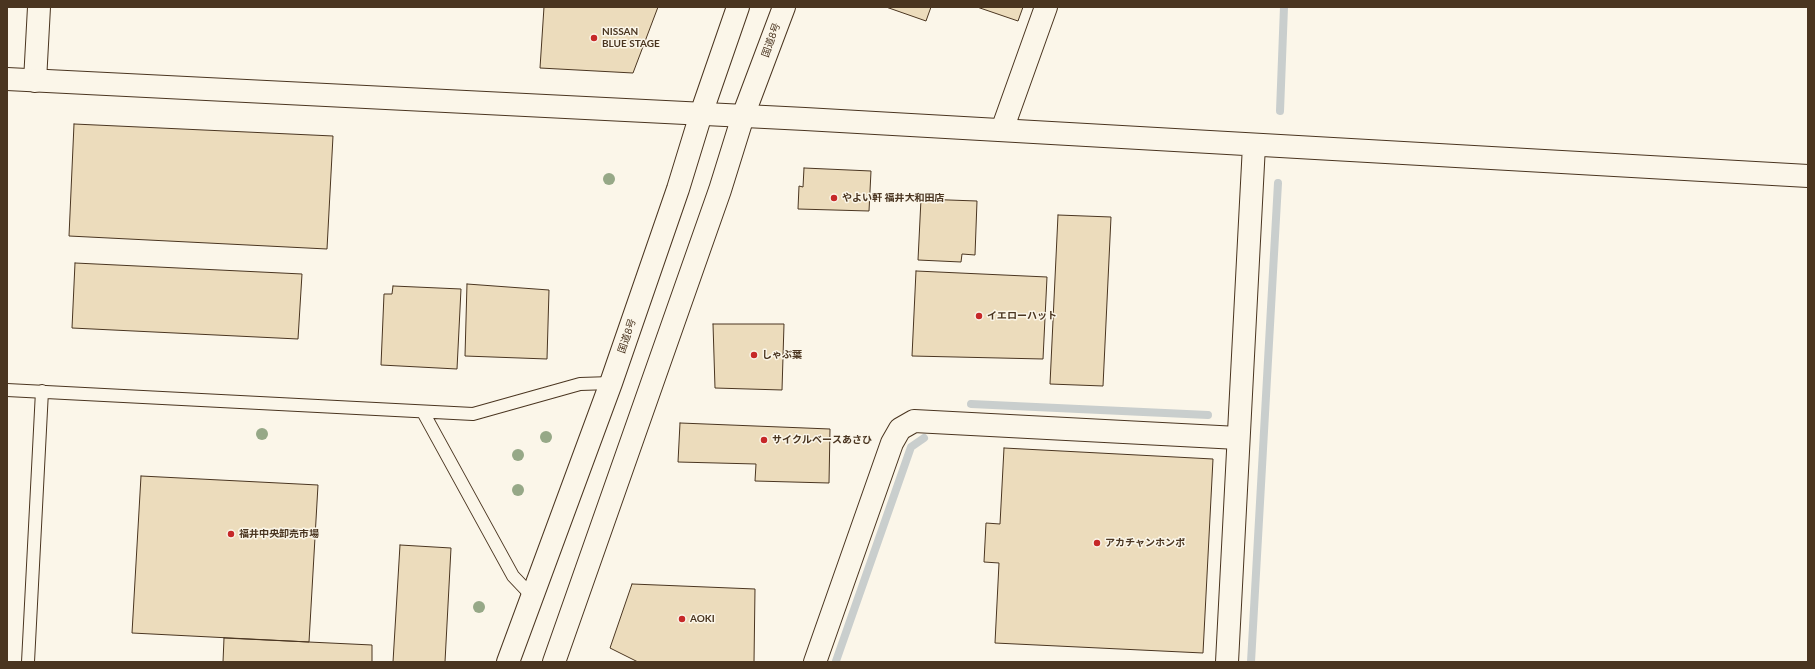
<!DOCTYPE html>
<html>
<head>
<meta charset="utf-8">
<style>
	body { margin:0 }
	#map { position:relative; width:1815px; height:669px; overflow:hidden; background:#fbf6e9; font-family:Lato,sans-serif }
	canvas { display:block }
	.frame { position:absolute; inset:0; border:8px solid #4a3520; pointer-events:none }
</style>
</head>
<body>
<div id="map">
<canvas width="1815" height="669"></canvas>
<div class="frame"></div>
</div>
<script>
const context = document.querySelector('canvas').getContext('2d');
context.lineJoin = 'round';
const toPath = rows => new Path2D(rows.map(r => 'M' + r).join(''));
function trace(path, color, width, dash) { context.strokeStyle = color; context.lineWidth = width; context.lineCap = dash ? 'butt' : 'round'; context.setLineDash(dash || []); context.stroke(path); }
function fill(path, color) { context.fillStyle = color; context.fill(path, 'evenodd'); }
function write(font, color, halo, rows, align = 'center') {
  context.font = font + ' Lato,"Noto Sans JP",sans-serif'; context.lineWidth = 3; context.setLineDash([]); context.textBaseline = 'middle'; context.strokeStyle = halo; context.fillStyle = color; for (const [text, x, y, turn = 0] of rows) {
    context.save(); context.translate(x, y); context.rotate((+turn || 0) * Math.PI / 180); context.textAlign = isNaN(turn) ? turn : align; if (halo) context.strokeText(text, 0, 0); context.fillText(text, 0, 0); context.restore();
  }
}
const stream = toPath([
	[1280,111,1284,7],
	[971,404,1208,415],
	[836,661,911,447,924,438],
	[1251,662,1278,183]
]);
const building = toPath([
	[544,7,658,7,633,73,540,68,544,7],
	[886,7,931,7,926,21,886,7],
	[977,7,1023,7,1018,21,977,7],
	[74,124,333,136,327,249,69,236,74,124],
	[804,168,871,171,869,211,798,209,799,186,803,187,804,168],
	[921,199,977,201,975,255,962,254,961,262,918,260,921,199],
	[1058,215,1111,217,1103,386,1050,384,1058,215],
	[75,263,302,274,298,339,72,328,75,263],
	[916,271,1047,277,1043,359,912,356,916,271],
	[467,284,549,290,547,359,465,356,467,284],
	[393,286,461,289,457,369,381,365,384,294,392,294,393,286],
	[713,324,784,324,782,390,715,388,713,324],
	[680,423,830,429,829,483,755,481,756,464,678,462,680,423],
	[1004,448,1213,459,1203,653,995,643,999,563,984,562,986,523,1000,524,1004,448],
	[141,476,318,485,309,642,132,633,141,476],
	[400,545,451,548,445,662,393,662,400,545],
	[632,584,755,589,754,662,638,662,610,648,632,584],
	[224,638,372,645,372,662,223,662,224,638]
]);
const service = toPath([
	[7,390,473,414,580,384,611,383],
	[423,412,513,576,531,595],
	[28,662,42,391]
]);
const minor = toPath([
	[35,81,39,7],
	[1002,130,1046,7],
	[815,662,892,443,900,429,914,421,1238,438]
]);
const tertiary = toPath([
	[7,79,805,119,1808,176],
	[1227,662,1254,145]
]);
const trunk = toPath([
	[508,662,611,383,678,189,701,114,738,7],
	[554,662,720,190,743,116,784,7]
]);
const trees = [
	[609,179],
	[262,434],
	[546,437],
	[518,455],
	[518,490],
	[479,607]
];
const markers = [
	[594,38,4,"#c62828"],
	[834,198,4,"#c62828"],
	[979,316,4,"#c62828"],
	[754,355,4,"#c62828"],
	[764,440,4,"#c62828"],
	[231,534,4,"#c62828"],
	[1097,543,4,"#c62828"],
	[682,619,4,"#c62828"]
];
const poiNames = [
	["NISSAN",602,32],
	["BLUE STAGE",602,44],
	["やよい軒 福井大和田店",842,198],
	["イエローハット",987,316],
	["しゃぶ葉",762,355],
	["サイクルベースあさひ",772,440],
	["福井中央卸売市場",239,534],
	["アカチャンホンポ",1105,543],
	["AOKI",690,619]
];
const streetNames = [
	["国道8号",771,40,-70],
	["国道8号",627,336,-71]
];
trace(stream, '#c9cecd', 8);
fill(building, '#ecdcbc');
trace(building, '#4a3520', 1);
trace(service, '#4a3520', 14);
trace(minor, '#4a3520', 24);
trace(tertiary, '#4a3520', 24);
trace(trunk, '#4a3520', 24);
trace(service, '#fbf6e9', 12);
trace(minor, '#fbf6e9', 22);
trace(tertiary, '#fbf6e9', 22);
trace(trunk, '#fbf6e9', 22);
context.fillStyle = '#96a887';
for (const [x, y] of trees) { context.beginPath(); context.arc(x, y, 6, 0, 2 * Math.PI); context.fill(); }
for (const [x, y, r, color] of markers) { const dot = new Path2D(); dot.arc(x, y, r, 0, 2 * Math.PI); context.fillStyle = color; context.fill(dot); trace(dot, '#fbf6e9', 1.5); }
write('bold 10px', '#4a3520', '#fbf6e9', poiNames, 'left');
write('10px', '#4a3520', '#fbf6e9', streetNames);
</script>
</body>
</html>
